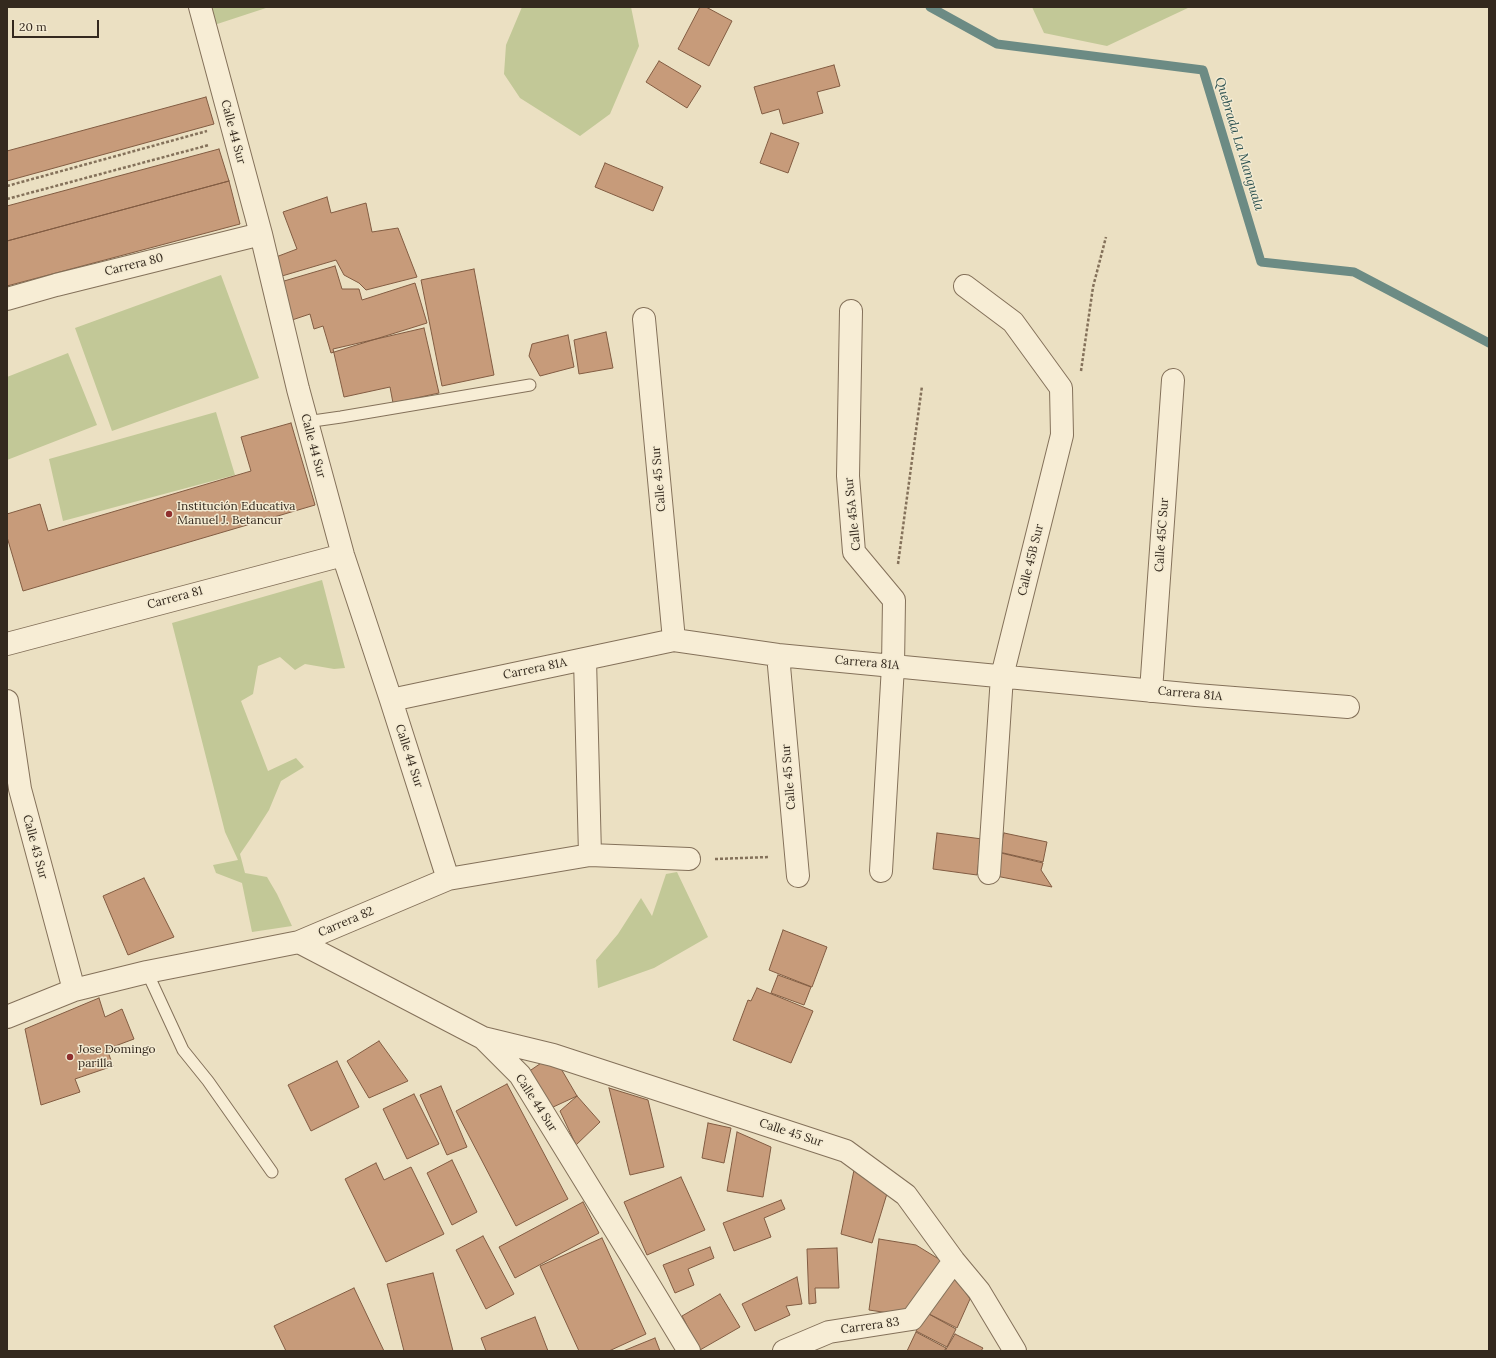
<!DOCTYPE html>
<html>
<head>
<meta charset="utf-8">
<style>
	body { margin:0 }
	#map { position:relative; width:1496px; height:1358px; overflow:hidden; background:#ebe0c2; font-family:Lora,serif }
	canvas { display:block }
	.frame { position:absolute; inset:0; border:8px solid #34291e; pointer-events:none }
	.scale { position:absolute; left:12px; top:20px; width:87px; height:18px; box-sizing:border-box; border:2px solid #34291e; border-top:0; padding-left:5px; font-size:12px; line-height:14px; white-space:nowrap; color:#34291e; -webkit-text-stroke:3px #f3ead1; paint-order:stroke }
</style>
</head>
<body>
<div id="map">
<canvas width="1496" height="1358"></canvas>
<div class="frame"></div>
<div class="scale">20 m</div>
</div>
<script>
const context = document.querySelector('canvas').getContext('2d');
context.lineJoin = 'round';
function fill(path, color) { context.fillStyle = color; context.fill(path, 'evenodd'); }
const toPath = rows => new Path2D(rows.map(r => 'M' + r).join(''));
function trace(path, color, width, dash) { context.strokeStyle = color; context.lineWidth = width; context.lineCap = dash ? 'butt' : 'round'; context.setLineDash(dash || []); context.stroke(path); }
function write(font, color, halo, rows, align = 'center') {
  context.font = font + ' Lora,serif'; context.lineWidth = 3; context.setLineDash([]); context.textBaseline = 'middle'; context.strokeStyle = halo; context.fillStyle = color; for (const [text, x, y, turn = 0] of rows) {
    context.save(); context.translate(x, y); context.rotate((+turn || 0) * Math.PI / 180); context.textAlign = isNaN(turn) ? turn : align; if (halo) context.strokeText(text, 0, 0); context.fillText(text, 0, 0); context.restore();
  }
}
const green = toPath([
	[200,7,269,7,205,28],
	[522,7,631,7,639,46,610,114,580,136,520,98,504,74,506,45],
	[1032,7,1190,7,1107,46,1044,33],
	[221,275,259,378,112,431,75,328],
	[68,353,97,425,7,460,7,377],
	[216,412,235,475,63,521,49,459],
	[322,580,345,668,334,669,305,664,295,670,280,657,258,666,253,694,241,701,268,771,296,758,304,767,281,781,269,810,251,838,240,854,245,873,267,877,277,894,292,926,252,932,242,883,216,873,213,865,238,860,225,832,172,623],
	[677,872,708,937,654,968,598,988,596,960,618,934,641,898,652,916,666,874]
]);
const stream = toPath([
	[930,7,997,44,1203,70,1261,262,1354,272,1489,343]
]);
const building = toPath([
	[700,7,706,7,732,21,709,66,678,49,700,7],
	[659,61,701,86,687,108,646,82,659,61],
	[834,65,840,86,817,92,823,113,783,124,779,109,762,114,754,87,834,65],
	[206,97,214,124,7,181,7,151,206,97],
	[771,133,799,143,788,173,760,163,771,133],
	[219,149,229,181,7,241,7,206,219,149],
	[605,163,663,187,653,211,595,187,605,163],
	[229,181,240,224,7,286,7,241,229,181],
	[327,197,331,213,366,203,372,232,398,228,417,277,366,290,359,283,344,275,336,260,282,276,276,257,297,249,283,212,327,197],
	[335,266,342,289,359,289,362,300,415,283,427,323,331,353,323,326,314,329,310,314,286,322,274,284,335,266],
	[474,269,494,375,442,386,421,280,474,269],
	[424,328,439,393,393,403,390,387,344,397,333,349,424,328],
	[606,332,613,368,579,374,574,340,606,332],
	[568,335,574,367,540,376,529,356,532,344,568,335],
	[291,423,315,505,23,591,7,537,7,514,40,504,48,531,251,471,241,437,291,423],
	[937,833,982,839,977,875,933,869,937,833],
	[1004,833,1047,842,1043,862,999,852,1004,833],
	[1001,853,1043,863,1041,870,1052,887,996,876,1001,853],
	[144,878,174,937,128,955,103,896,144,878],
	[783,930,827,947,812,987,769,970,783,930],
	[778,975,811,987,804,1005,771,993,778,975],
	[757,988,813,1011,791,1063,733,1040,748,1000,751,1001,757,988],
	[99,998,105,1017,122,1009,134,1039,107,1049,113,1066,75,1079,80,1092,41,1105,25,1029,99,998],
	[379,1041,408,1081,369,1098,347,1061,379,1041],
	[553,1055,577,1096,551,1108,528,1072,553,1055],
	[337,1061,359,1107,311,1131,288,1085,337,1061],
	[507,1084,568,1199,516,1226,456,1111,507,1084],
	[441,1086,467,1147,447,1155,420,1095,441,1086],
	[609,1088,648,1100,664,1167,630,1175,609,1088],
	[414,1094,439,1144,407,1159,383,1109,414,1094],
	[577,1096,600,1122,576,1145,560,1111,577,1096],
	[708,1123,731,1128,724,1163,702,1158,708,1123],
	[737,1132,771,1147,763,1197,727,1191,737,1132],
	[452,1160,477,1212,452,1225,427,1173,452,1160],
	[376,1163,384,1180,411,1167,444,1234,386,1262,345,1179,376,1163],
	[854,1170,889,1187,872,1243,841,1234,854,1170],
	[681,1177,705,1230,647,1255,624,1202,681,1177],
	[781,1200,785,1209,764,1218,771,1237,734,1251,723,1223,781,1200],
	[583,1202,599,1233,515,1278,499,1247,583,1202],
	[483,1236,514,1294,486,1309,456,1250,483,1236],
	[602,1238,646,1334,609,1351,579,1351,540,1266,602,1238],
	[879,1239,916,1245,942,1261,902,1315,869,1310,879,1239],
	[710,1247,714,1258,688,1269,694,1285,675,1293,663,1265,710,1247],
	[837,1248,839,1288,815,1288,816,1303,809,1304,807,1249,837,1248],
	[952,1272,970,1299,957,1328,927,1313,952,1272],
	[433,1273,453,1351,404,1351,387,1284,433,1273],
	[797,1277,802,1304,786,1306,790,1315,755,1331,742,1304,797,1277],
	[354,1288,384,1351,286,1351,274,1326,354,1288],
	[720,1294,740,1327,700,1350,682,1316,720,1294],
	[927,1313,956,1329,947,1347,916,1331,927,1313],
	[535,1317,548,1351,486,1351,481,1338,535,1317],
	[916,1332,946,1348,944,1351,907,1351,916,1332],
	[955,1334,983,1348,981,1351,945,1351,955,1334],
	[655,1338,660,1351,623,1351,655,1338]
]);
const path = toPath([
	[7,186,207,131],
	[7,199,209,145],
	[1081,371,1093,287,1106,237],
	[898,564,922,386],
	[715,859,770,857]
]);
const service = toPath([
	[306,422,341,417,530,385],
	[147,972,183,1050,208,1081,272,1172]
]);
const minor = toPath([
	[200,7,261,234,298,389,343,555,391,700,448,879],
	[965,286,1013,322,1061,388,1062,435,1002,676,989,873],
	[7,299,56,285,261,234],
	[851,311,848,476,854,552,894,600,893,666,881,871],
	[644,319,674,640],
	[7,644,343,555],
	[778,655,798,876],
	[585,659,590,855],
	[1151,691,1173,380],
	[391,700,674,640,778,655,1196,695,1348,707],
	[7,701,20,789,74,990],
	[299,942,483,1038,520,1075,632,1257,689,1351],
	[7,1017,74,990,147,972,299,942,448,879,590,855,689,859],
	[483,1038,553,1055,846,1151,906,1195,954,1261,979,1291,1015,1351],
	[784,1351,829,1332,912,1319,954,1261]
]);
const markers = [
	[169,514,4,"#8f2f2e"],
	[70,1057,4,"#8f2f2e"]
];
const streetNames = [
	["Calle 44 Sur",233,132,75],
	["Carrera 80",134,265,-14],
	["Calle 44 Sur",313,446,75],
	["Calle 45 Sur",659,479,-95],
	["Calle 45A Sur",853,514,-96],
	["Calle 45C Sur",1162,535,-86],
	["Calle 45B Sur",1031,560,-76],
	["Carrera 81",175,598,-15],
	["Carrera 81A",867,663,5],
	["Carrera 81A",535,669,-12],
	["Carrera 81A",1190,694,5],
	["Calle 44 Sur",409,756,72],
	["Calle 45 Sur",789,777,-95],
	["Calle 43 Sur",35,847,75],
	["Carrera 82",346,922,-23],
	["Calle 44 Sur",536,1103,57],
	["Calle 45 Sur",791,1133,18],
	["Carrera 83",870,1326,-8]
];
const poiNames = [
	["Institución Educativa",177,507],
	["Manuel J. Betancur",177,521],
	["Jose Domingo",78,1050],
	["parilla",78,1064]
];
const waterNames = [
	["Quebrada La Manguala",1239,144,73]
];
fill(green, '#c2c897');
trace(stream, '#6c8b84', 9);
fill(building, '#c79b7a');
trace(building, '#825c42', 1);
trace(service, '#84715a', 13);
trace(minor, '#84715a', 24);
trace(path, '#84715a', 2.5, [3, 2]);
trace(service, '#f7edd5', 11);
trace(minor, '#f7edd5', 22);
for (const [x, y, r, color] of markers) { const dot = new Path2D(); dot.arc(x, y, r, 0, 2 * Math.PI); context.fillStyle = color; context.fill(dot); trace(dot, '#f3ead1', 1.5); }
write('12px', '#34291e', '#f3ead1', streetNames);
write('12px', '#34291e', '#f3ead1', poiNames, 'left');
write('italic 13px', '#2e5352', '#f3ead1', waterNames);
</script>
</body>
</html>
